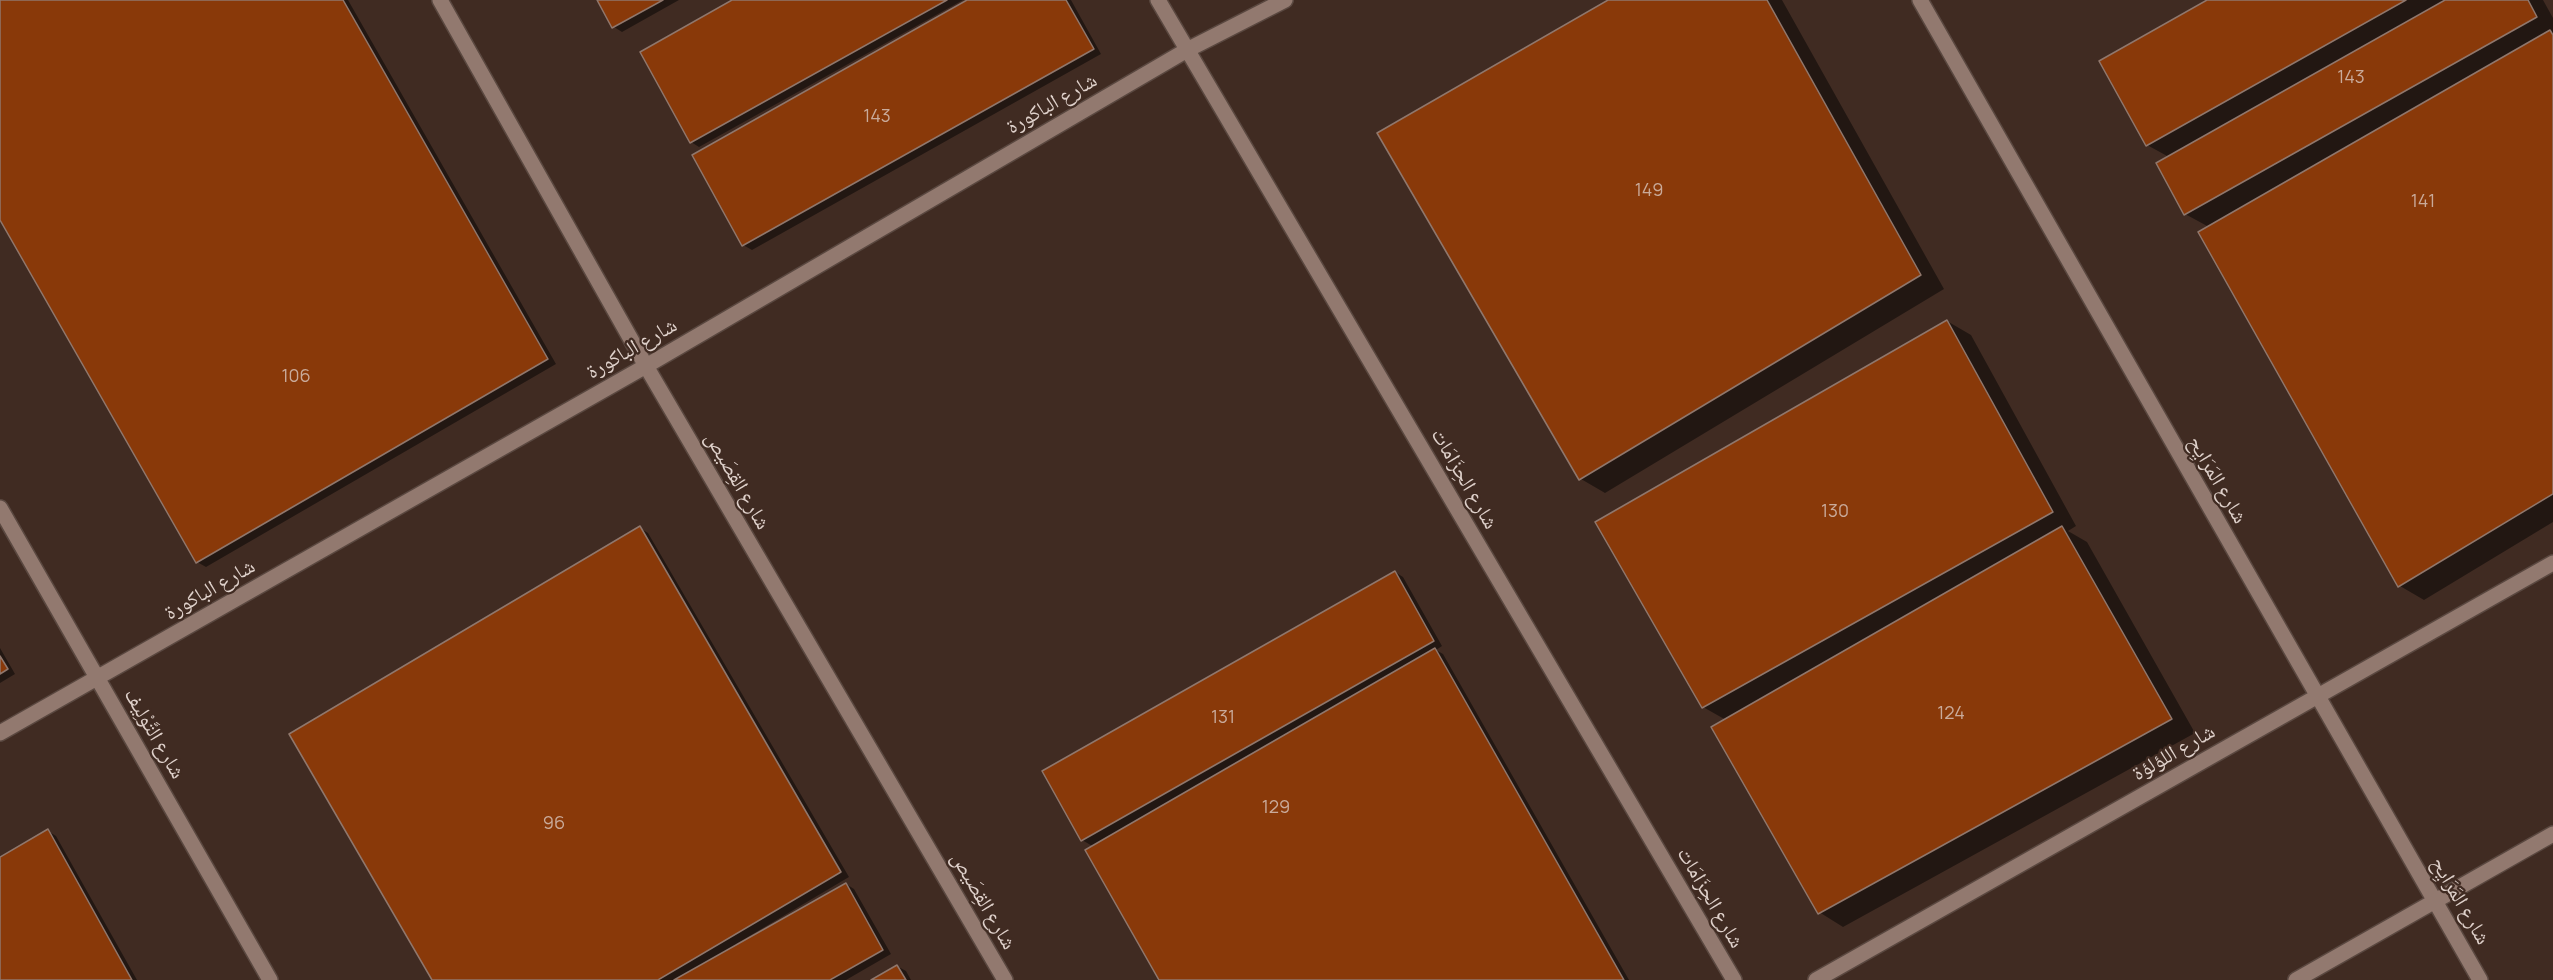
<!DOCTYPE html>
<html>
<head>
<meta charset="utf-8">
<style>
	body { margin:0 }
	canvas { display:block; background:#402b22 }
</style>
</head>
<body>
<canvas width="2553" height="980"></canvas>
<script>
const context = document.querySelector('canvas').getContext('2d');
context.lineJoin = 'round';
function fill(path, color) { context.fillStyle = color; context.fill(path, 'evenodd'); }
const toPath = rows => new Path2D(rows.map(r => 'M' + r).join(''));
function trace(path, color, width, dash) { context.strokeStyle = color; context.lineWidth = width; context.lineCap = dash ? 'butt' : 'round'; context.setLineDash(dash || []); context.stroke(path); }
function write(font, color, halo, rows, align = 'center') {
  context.font = font + ' Manrope,"Noto Naskh Arabic",sans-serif'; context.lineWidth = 4.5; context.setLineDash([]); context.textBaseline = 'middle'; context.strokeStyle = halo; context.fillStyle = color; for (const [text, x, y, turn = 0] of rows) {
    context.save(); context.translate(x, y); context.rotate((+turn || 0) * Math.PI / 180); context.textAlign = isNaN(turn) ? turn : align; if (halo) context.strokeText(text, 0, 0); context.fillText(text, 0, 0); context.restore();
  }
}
const shadow = toPath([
	[0,0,348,0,556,364,206,567,197,562,0,217],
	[598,0,679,0,622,32,614,27],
	[735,0,963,0,699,147,691,142],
	[971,0,1071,0,1101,54,752,250,743,245,694,156],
	[1611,0,1782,0,1944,289,1605,493,1581,479],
	[2210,0,2543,0,2553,18,2553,522,2424,600,2400,586,2209,227,2185,214,2169,157,2147,145],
	[1947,321,1971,335,2076,526,2068,531,2087,542,2195,733,1843,927,1819,912,1726,720,1703,707],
	[640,528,648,533,849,877,736,944,737,946,846,884,854,889,891,954,846,980,434,980],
	[1395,572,1403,577,1442,646,1436,650,1443,654,1629,980,1161,980,1094,847,1082,840],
	[0,648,15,674,0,683],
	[48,831,56,836,137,980,0,980,0,858],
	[897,966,906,971,911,980,874,980]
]);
const building = toPath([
	[0,0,343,0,548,359,196,563,0,220,0,0],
	[597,0,663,0,612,28,597,0],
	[732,0,947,0,690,143,640,52,732,0],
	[967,0,1066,0,1094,49,742,246,692,155,967,0],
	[1608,0,1767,0,1921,275,1579,480,1377,133,1608,0],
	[2207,0,2406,0,2146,146,2099,61,2207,0],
	[2445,0,2528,0,2537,17,2184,215,2156,163,2445,0],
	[2550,30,2553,35,2553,494,2398,587,2198,232,2550,30],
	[1947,320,2053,512,1702,708,1595,522,1947,320],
	[640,526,841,872,658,980,432,980,289,734,640,526],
	[2062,526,2172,719,1818,914,1711,727,2062,526],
	[1395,571,1434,641,1081,841,1042,771,1395,571],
	[1435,648,1624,980,1159,980,1085,850,1435,648],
	[0,656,8,669,0,674,0,656],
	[48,829,132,980,0,980,0,857,48,829],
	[846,883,883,950,830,980,674,980,846,883],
	[897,965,906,980,871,980,897,965]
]);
const minor = toPath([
	[440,0,646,366,1005,980],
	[1158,0,1734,980],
	[1920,0,2480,980],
	[0,508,270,980],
	[0,733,646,366,1187,50,1285,0],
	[1816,980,2553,563],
	[2296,980,2553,834]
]);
const numberNames = [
	["143",2351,78],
	["143",877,117],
	["149",1649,191],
	["141",2423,202],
	["106",296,377],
	["130",1835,512],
	["124",1951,714],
	["131",1223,718],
	["129",1276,808],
	["96",554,824]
];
const streetNames = [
	["شارع الباكورة",1052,104,-30],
	["شارع الباكورة",632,349,-30],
	["شارع الحِزَامَات",1464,479,60],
	["شارع المَرَايِح",2217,480,60],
	["شارع القِصَيص",737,481,60],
	["شارع الباكورة",210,590,-30],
	["شارع التَّوْلِيف",154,734,60],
	["شارع اللؤلؤة",2174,753,-30],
	["شارع الحِزَامَات",1710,898,60],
	["شارع القِصَيص",983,901,60],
	["شارع المَرَايِح",2460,901,60]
];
fill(shadow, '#0007');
fill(building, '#893909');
trace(building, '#90776c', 1.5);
trace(minor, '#5a4840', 18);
trace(minor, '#92796f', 15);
write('18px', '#c9aa9a', null, numberNames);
write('21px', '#ded0ca', '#402b22', streetNames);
</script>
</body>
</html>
